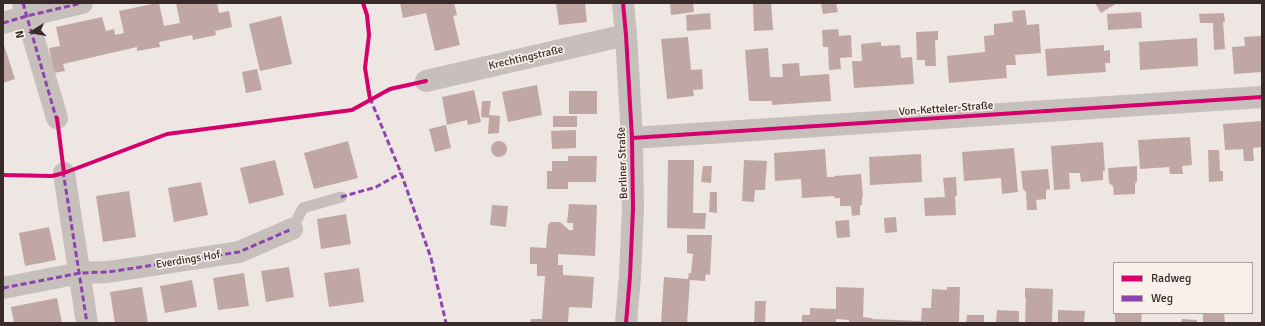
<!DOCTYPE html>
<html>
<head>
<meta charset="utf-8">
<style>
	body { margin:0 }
	#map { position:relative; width:1265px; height:326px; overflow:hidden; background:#ede6e2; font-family:Signika,sans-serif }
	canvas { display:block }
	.frame { position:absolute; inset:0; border:4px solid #382b29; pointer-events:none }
	.legend { position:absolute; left:1113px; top:262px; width:140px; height:52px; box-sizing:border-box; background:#faf0ea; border:1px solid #aca19d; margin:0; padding:5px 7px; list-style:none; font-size:12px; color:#382b29 }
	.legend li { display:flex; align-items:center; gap:8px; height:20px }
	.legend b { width:20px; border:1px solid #aca19d }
	.north { position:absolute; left:12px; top:12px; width:40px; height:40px; -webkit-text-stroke:3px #faf0ea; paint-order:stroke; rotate:259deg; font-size:11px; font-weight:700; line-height:16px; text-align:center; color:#382b29 }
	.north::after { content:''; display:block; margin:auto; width:14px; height:18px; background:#382b29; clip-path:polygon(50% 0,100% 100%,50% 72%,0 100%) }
</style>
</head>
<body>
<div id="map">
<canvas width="1265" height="326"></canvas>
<div class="frame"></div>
<ul class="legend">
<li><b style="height:5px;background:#d6006c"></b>Radweg</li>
<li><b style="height:5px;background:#8e44ad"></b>Weg</li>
</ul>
<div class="north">N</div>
</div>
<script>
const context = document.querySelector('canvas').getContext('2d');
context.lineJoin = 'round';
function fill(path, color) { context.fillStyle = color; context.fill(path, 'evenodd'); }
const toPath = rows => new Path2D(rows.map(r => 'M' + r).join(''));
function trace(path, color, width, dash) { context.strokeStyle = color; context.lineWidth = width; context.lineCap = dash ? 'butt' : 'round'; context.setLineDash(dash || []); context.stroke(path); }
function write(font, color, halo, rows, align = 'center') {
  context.font = font + ' Signika,sans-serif'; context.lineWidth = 3.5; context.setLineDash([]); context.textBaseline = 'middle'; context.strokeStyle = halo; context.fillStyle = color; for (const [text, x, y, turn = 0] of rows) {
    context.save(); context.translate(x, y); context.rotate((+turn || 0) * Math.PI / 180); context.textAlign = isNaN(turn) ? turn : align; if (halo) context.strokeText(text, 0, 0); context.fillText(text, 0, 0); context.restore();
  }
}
const building = toPath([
	[157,3,159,3,164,26,180,23,176,3,217,3,219,13,229,11,232,27,215,31,216,35,193,40,192,35,159,42,160,47,137,51,137,47,63,64,65,71,54,73,49,48,60,46,56,27,102,17,106,31,114,29,115,35,124,33,119,11],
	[400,3,454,3,457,15,453,16,460,45,435,51,426,13,403,18],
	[556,3,585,3,587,22,559,25],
	[670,3,693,3,694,12,671,15],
	[771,3,773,30,754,31,753,4],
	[821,3,836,3,838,12,823,14],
	[1095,3,1117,3,1101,13],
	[1025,10,1027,25,1039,24,1041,53,1015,55,1016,65,1006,65,1007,78,949,83,947,56,985,52,984,36,994,35,994,24,1013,22,1012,11],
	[1141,12,1142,28,1108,30,1107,14],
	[710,13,711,29,687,31,686,15],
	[1224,13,1225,22,1223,22,1225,49,1214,50,1213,23,1200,23,1199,14],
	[281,16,292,64,260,71,249,24],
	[838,29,839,36,851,35,852,57,840,58,841,69,829,70,828,47,823,47,822,30],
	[938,31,938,40,935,40,936,66,925,66,925,60,917,60,916,32],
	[1262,36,1262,72,1234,74,1232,47,1245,46,1244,37],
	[688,37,691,70,702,69,703,89,693,90,694,96,667,99,661,39],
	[1197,38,1198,66,1140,70,1139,42],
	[3,42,15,79,3,83],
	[881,42,881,46,900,45,901,58,912,57,914,84,854,88,852,61,862,61,861,44],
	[1104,45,1104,51,1110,50,1110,63,1105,63,1106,72,1047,76,1045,49],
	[768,48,770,77,783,77,782,64,799,63,800,76,829,74,831,101,772,105,772,101,749,101,745,50],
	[257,69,262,90,246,93,242,72],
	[537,85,542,115,508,122,502,92],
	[474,90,481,122,468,125,467,120,447,125,442,97],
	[569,91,597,91,597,114,569,114],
	[482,101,491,101,489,115,500,116,499,133,488,134,489,118,481,117],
	[553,116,577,116,577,127,553,127],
	[1262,121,1262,147,1253,148,1254,161,1244,161,1243,149,1225,150,1223,124],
	[446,125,451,148,435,152,429,129],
	[576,130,576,148,552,149,551,131],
	[1190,137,1192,165,1182,166,1183,174,1170,174,1169,167,1140,169,1138,140],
	[348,141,358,178,314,189,304,153],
	'491 149a8 8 0 1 1 16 0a8 8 0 1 1-16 0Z',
	[1103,142,1105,171,1103,171,1103,180,1081,182,1080,173,1069,173,1070,189,1054,190,1051,146],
	[1014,148,1018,192,1002,194,1001,178,964,181,962,152],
	[825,149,827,177,834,177,834,176,861,174,863,197,862,196,862,205,860,205,860,215,852,216,851,206,840,206,840,198,835,198,834,196,802,198,801,179,775,181,774,153],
	[1208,150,1219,150,1220,171,1223,171,1223,181,1209,182],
	[921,154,922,182,870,185,869,157],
	[568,156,597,156,596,182,568,182,568,189,547,189,547,171,552,171,552,161,568,161],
	[275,160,284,195,249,204,240,168],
	[668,160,694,160,693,213,706,213,705,229,667,228],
	[744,160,767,161,765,190,755,190,754,202,742,201],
	[703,166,712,166,711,183,701,182],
	[1137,166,1137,181,1135,184,1135,194,1114,195,1113,186,1109,183,1108,168],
	[1048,169,1050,189,1046,190,1046,199,1036,200,1037,210,1027,210,1026,192,1023,189,1021,171],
	[956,177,957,196,955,196,956,215,925,216,924,198,945,197,943,178],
	[201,182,208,215,174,222,168,188],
	[129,191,136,237,103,242,96,196],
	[710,192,717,192,717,213,709,212],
	[569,204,597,205,595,256,558,254,558,265,563,265,563,275,594,277,592,308,569,307,568,323,530,323,531,319,542,319,545,276,537,276,537,264,530,264,530,247,546,248,548,225,551,222,560,222,569,230,573,230,573,223,567,223],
	[492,205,508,206,506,227,490,225],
	[346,214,351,244,321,249,317,219],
	[896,217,897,232,885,233,884,218],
	[849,220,850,237,837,238,835,221],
	[49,227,56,260,25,266,19,233],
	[687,235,712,235,710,275,706,274,705,281,690,280,687,323,661,323,664,277,688,279,689,273,691,273,693,254,687,253],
	[289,267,294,297,266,302,261,271],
	[359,268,364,302,329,307,324,273],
	[244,273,249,306,218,310,213,278],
	[192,280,197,307,165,313,160,286],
	[142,287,148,323,115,323,110,292],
	[836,287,864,288,863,317,872,318,872,319,921,321,922,308,931,308,932,289,947,290,947,287,960,287,959,323,849,323,849,320,836,319,836,323,802,323,802,315,810,315,810,308,836,309],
	[1025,288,1053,289,1052,323,1025,323,1026,298,1025,298],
	[57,298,62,323,14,323,11,307],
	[755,301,766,301,765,323,754,323],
	[997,310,1019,311,1019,323,996,323],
	[1058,310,1085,311,1084,323,1058,323],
	[1115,313,1142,313,1141,323,1115,323],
	[1203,313,1224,313,1225,323,1203,323],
	[967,315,984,315,984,323,966,323],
	[1182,319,1197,320,1197,323,1181,323]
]);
const service = toPath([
	[292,229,303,208,341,197]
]);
const minor = toPath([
	[23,3,57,118],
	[623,3,626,35,632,138,633,209,630,276,626,323],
	[3,23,27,16,82,3],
	[426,81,626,35],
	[632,138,1262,97],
	[64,173,87,323],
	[3,288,80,273,108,272,239,252,292,229]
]);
const quiet = toPath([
	[23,3,57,121],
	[3,23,27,16,82,3],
	[370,98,401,173,431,258,446,323],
	[63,171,87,323],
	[341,197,376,187,401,173],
	[3,288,80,273,108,272,239,252,292,229]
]);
const cycleway = toPath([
	[363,3,367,15,369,35,365,68,370,99],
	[623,3,626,35,632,138,633,209,630,276,626,323],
	[57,118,64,173],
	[632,138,1262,97],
	[3,175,52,176,64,173,167,134,352,110,390,89,426,81]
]);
const streetNames = [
	["Krechtingstraße",526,58,-13],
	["Von-Ketteler-Straße",946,109,-4],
	["Berliner Straße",623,163,-92],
	["Everdings Hof",188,260,-9]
];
fill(building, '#c1a7a3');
trace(service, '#c7bfbb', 11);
trace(minor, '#c7bfbb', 22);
trace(quiet, '#8e44ad', 3, [6, 3]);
trace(cycleway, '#d6006c', 4);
write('11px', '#382b29', '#faf0ea', streetNames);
</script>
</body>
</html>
